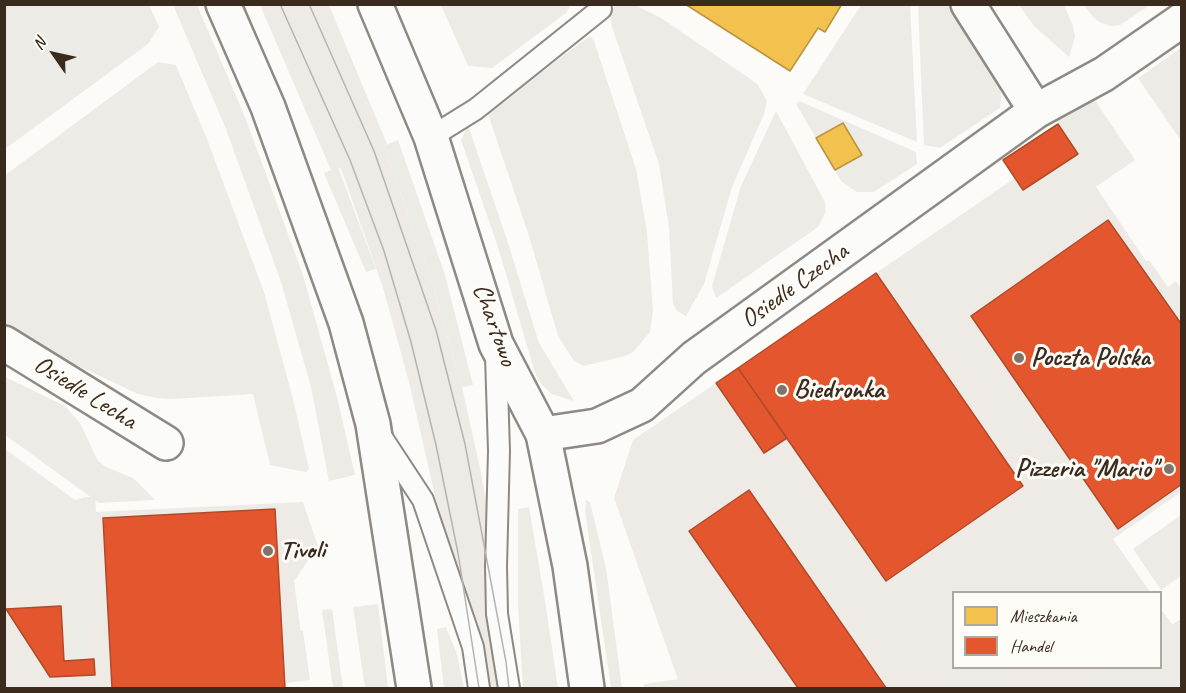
<!DOCTYPE html>
<html>
<head>
<meta charset="utf-8">
<style>
	body { margin:0 }
	#map { position:relative; width:1186px; height:693px; overflow:hidden; background:#fcfbf8; font-family:Caveat,sans-serif }
	canvas { display:block }
	.frame { position:absolute; inset:0; border:6px solid #3b2a1e; pointer-events:none }
	.legend { position:absolute; left:952px; top:591px; width:210px; height:78px; box-sizing:border-box; background:#fdfcf7; border:2px solid #afa8a0; margin:0; padding:8px 10px; list-style:none; font-size:18px; color:#3b2a1e }
	.legend li { display:flex; align-items:center; gap:12px; height:30px }
	.legend b { width:30px; border:2px solid #afa8a0 }
	.north { position:absolute; left:24px; top:24px; width:60px; height:60px; -webkit-text-stroke:4px #fdfcf7; paint-order:stroke; rotate:304deg; font-size:16px; font-weight:700; line-height:24px; text-align:center; color:#3b2a1e }
	.north::after { content:''; display:block; margin:auto; width:21px; height:27px; background:#3b2a1e; clip-path:polygon(50% 0,100% 100%,50% 72%,0 100%) }
</style>
</head>
<body>
<div id="map">
<canvas width="1186" height="693"></canvas>
<div class="frame"></div>
<ul class="legend">
<li><b style="height:16px;background:#f2c14e"></b>Mieszkania</li>
<li><b style="height:16px;background:#e4572e"></b>Handel</li>
</ul>
<div class="north">N</div>
</div>
<script>
const context = document.querySelector('canvas').getContext('2d');
context.lineJoin = 'round';
function fill(path, color) { context.fillStyle = color; context.fill(path, 'evenodd'); }
const toPath = rows => new Path2D(rows.map(r => 'M' + r).join(''));
function trace(path, color, width, dash) { context.strokeStyle = color; context.lineWidth = width; context.lineCap = dash ? 'butt' : 'round'; context.setLineDash(dash || []); context.stroke(path); }
function write(font, color, halo, rows, align = 'center') {
  context.font = font + ' Caveat,sans-serif'; context.lineWidth = 6; context.setLineDash([]); context.textBaseline = 'middle'; context.strokeStyle = halo; context.fillStyle = color; for (const [text, x, y, turn = 0] of rows) {
    context.save(); context.translate(x, y); context.rotate((+turn || 0) * Math.PI / 180); context.textAlign = isNaN(turn) ? turn : align; if (halo) context.strokeText(text, 0, 0); context.fillText(text, 0, 0); context.restore();
  }
}
const built = toPath([
	[260,5,329,5,387,144,384,146,431,279,462,387,480,468,515,654,518,688,471,688,449,557,409,382,384,291,341,168,331,170],
	[1076,157,1181,313,1181,492,1113,539,1150,592,954,592,954,668,1153,668,1126,688,681,688,614,498,633,440,1038,162],
	[85,497,95,497,96,512,303,502,318,546,294,581,307,678,286,680,286,688,5,688,4,523],
	[1160,608,1182,638,1160,662]
]);
const green = toPath([
	[5,4,149,5,159,27,148,44,5,149],
	[173,5,197,5,245,117,303,275,337,397,355,475,329,481,311,387,281,282,226,129],
	[441,5,571,5,566,13,492,68,468,66],
	[635,5,661,18,749,78,758,85,767,101,764,114,732,187,704,284,686,316,677,311,673,304,669,228,659,164,612,27,610,16,614,8,618,5],
	[861,5,910,5,917,142,803,94],
	[918,5,950,5,990,64,1000,87,1001,98,1000,108,940,148,924,145],
	[1019,5,1064,5,1073,26,1075,37,1069,57,1034,26],
	[1084,5,1150,5,1120,25,1111,26,1101,23,1093,17],
	[590,36,594,41,636,169,647,232,653,311,650,332,633,352,625,356,584,366,574,361,558,336,529,236,487,111],
	[1181,48,1181,141,1138,78],
	[158,62,176,65,207,139,264,292,293,399,309,469,306,472,270,465,253,394,173,399,156,398,138,394,15,336,5,330,4,176],
	[1092,96,1135,160,1049,219,1028,187,1078,154,1056,120],
	[799,101,916,152,917,164,874,192,857,192,841,181,796,104],
	[776,111,825,202,826,211,818,227,716,298,712,286,741,186],
	[468,125,508,243,539,343,574,401,552,394,541,384,535,373,498,247,461,140],
	[398,140,445,275,473,385,462,387,431,279,384,146],
	[338,167,376,269,366,272,324,173],
	[1149,260,1168,287,1176,281,1181,288,1181,325,1141,265],
	[5,377,65,406,80,423,98,461,106,467,133,478,155,500,99,503,5,435],
	[5,449,79,503,83,586,5,590],
	[776,468,863,594,842,608,755,483],
	[586,500,590,502,606,568,622,688,611,688,585,511],
	[529,507,545,601,558,688,523,688,518,606,518,509],
	[1034,512,1057,544,1016,573,993,540],
	[1181,515,1181,576,1161,590,1133,549],
	[949,571,962,589,954,592,953,595,905,630,897,618,898,616,893,609],
	[83,604,87,660,64,661,61,606],
	[378,604,388,688,365,688,353,607],
	[332,609,343,688,333,688,322,610],
	[1179,620,1182,621,1181,688,1078,688,1109,668,1160,668,1161,632],
	[446,627,457,654,464,688,444,688,437,629],
	[303,631,310,680,285,683,283,634],
	[959,668,1016,668,1021,674,1000,688,945,688,940,680],
	[687,678,692,688,644,688,644,684]
]);
const homes = toPath([
	[685,4,842,4,825,32,818,28,790,71,685,4],
	[843,123,862,155,835,170,816,138,843,123]
]);
const shops = toPath([
	[1058,124,1078,154,1023,190,1003,160,1058,124],
	[1108,220,1182,325,1182,484,1118,529,971,316,1108,220],
	[876,273,1023,486,886,581,738,368,876,273],
	[738,368,787,438,764,453,716,383,738,368],
	[749,490,851,637,886,688,798,688,689,531,749,490],
	[275,509,285,688,112,688,103,518,275,509],
	[61,606,64,661,94,659,95,675,50,677,6,609,61,606]
]);
const lane = toPath([
	[431,137,476,109,601,9],
	[496,356,499,451,496,566,497,614,509,688],
	[381,436,423,500,473,647,479,688]
]);
const street = toPath([
	[968,4,1036,111],
	[4,343,166,443],
	[543,434,597,426,642,405,694,358,1036,111,1104,74,1182,20]
]);
const secondary = toPath([
	[223,4,268,107,346,323,373,424,414,688],
	[375,4,431,137,496,344,543,434,570,566,587,688]
]);
const tram = toPath([
	[280,4,350,160,384,251,411,342,436,445,458,553,479,688],
	[309,4,374,151,436,330,465,444,506,662,509,688]
]);
const markers = [
	[1019,358,6,"#7f736a"],
	[782,390,6,"#7f736a"],
	[1169,469,6,"#7f736a"],
	[268,551,6,"#7f736a"]
];
const streetNames = [
	["Osiedle Czecha",795,286,-36],
	["Chartowo",494,325,70],
	["Osiedle Lecha",85,393,32]
];
const poiNames = [
	["Poczta Polska",1031,358],
	["Biedronka",794,390],
	["Pizzeria \"Mario\"",1157,469,"right"],
	["Tivoli",280,551]
];
fill(built, '#eeebe7');
fill(green, '#edebe6');
fill(homes, '#f2c14e');
trace(homes, '#bb9440', 1.5);
fill(shops, '#e4572e');
trace(shops, '#b14a29', 1.5);
trace(lane, '#8d8985', 24);
trace(street, '#8d8985', 38);
trace(secondary, '#8d8985', 38);
trace(lane, '#fbfbf9', 20);
trace(street, '#fbfbf9', 33);
trace(secondary, '#fbfbf9', 33);
trace(tram, '#b6b4b1', 1.5);
for (const [x, y, r, color] of markers) { const dot = new Path2D(); dot.arc(x, y, r, 0, 2 * Math.PI); context.fillStyle = color; context.fill(dot); trace(dot, '#fdfcf7', 2); }
write('26px', '#3b2a1e', '#fdfcf7', streetNames);
write('bold 26px', '#3b2a1e', '#fdfcf7', poiNames, 'left');
</script>
</body>
</html>
